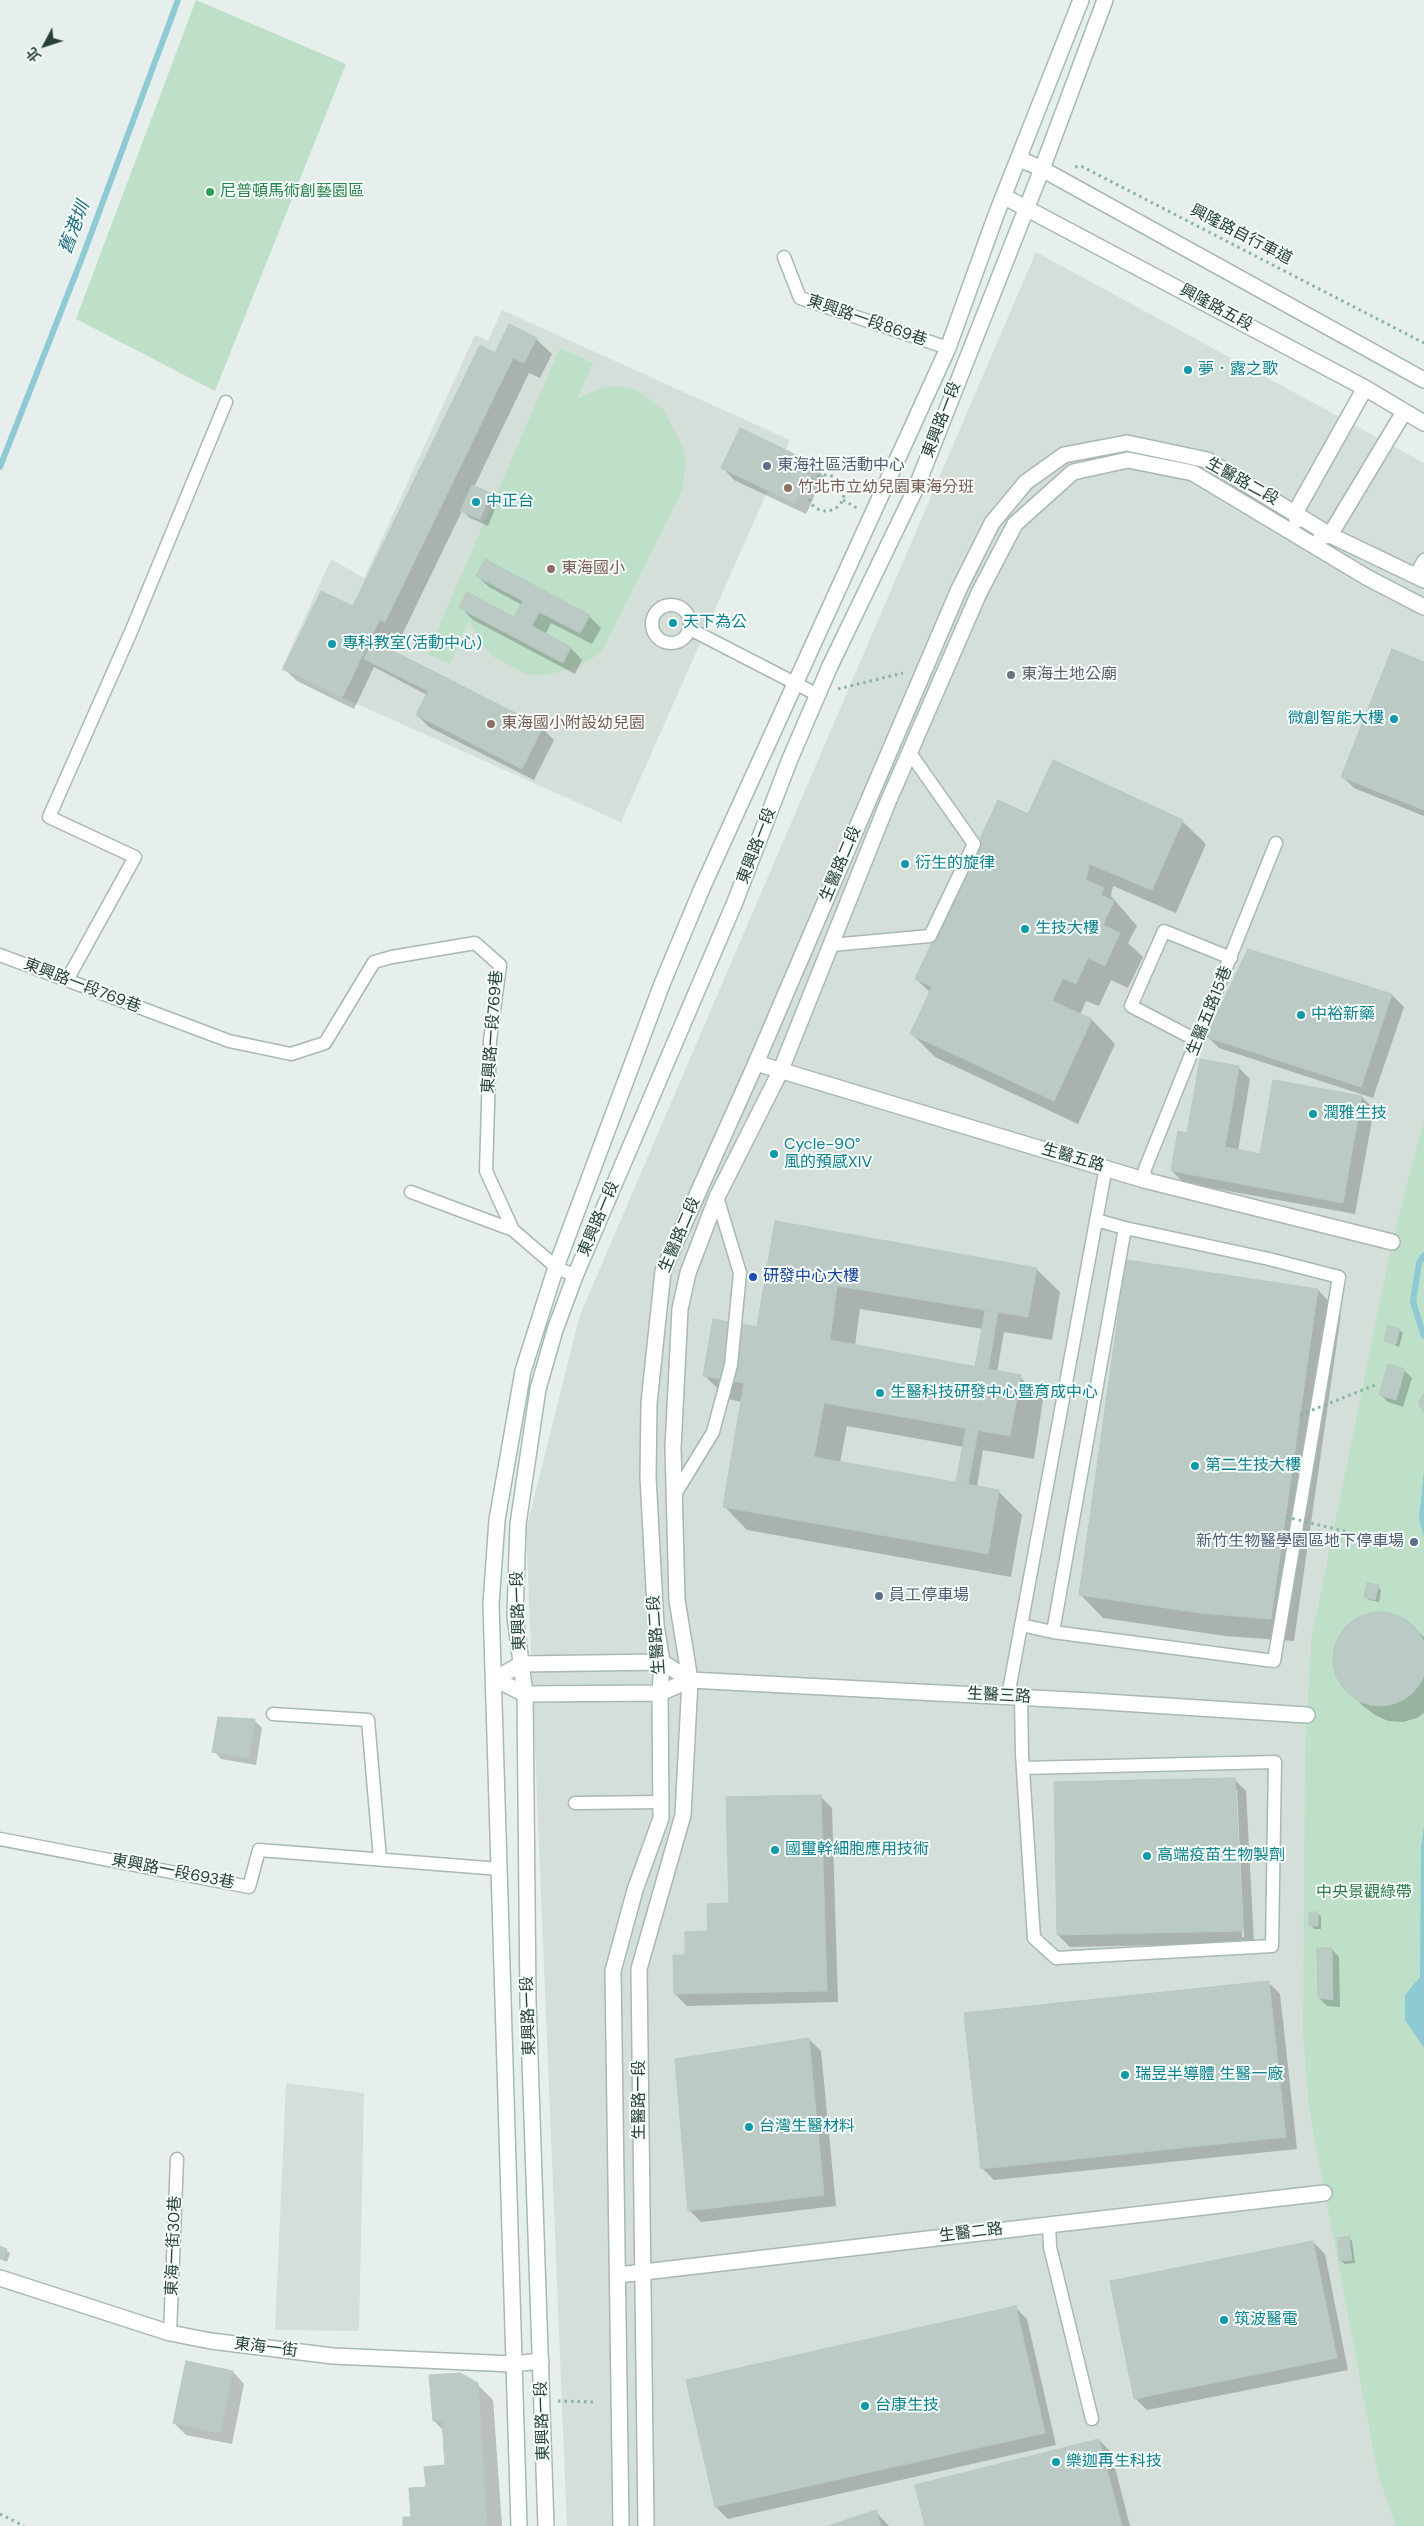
<!DOCTYPE html>
<html>
<head>
<meta charset="utf-8">
<style>
	body { margin:0 }
	#map { position:relative; width:1424px; height:2526px; overflow:hidden; background:#e6efeb; font-family:"DM Sans","Noto Sans TC",sans-serif }
	canvas { display:block }
	.north { position:absolute; left:20px; top:20px; width:50px; height:50px; -webkit-text-stroke:4px #f7fbf9; paint-order:stroke; rotate:230deg; font-size:14px; font-weight:700; line-height:20px; text-align:center; color:#24423a }
	.north::after { content:''; display:block; margin:auto; width:18px; height:22px; background:#24423a; clip-path:polygon(50% 0,100% 100%,50% 72%,0 100%) }
</style>
</head>
<body>
<div id="map">
<canvas width="1424" height="2526"></canvas>
<div class="north">北</div>
</div>
<script>
const context = document.querySelector('canvas').getContext('2d');
context.lineJoin = 'round';
function fill(path, color) { context.fillStyle = color; context.fill(path, 'evenodd'); }
const toPath = rows => new Path2D(rows.map(r => 'M' + r).join(''));
function trace(path, color, width, dash) { context.strokeStyle = color; context.lineWidth = width; context.lineCap = dash ? 'butt' : 'round'; context.setLineDash(dash || []); context.stroke(path); }
function write(font, color, halo, rows, align = 'center') {
  context.font = font + ' "DM Sans","Noto Sans TC",sans-serif'; context.lineWidth = 4; context.setLineDash([]); context.textBaseline = 'middle'; context.strokeStyle = halo; context.fillStyle = color; for (const [text, x, y, turn = 0] of rows) {
    context.save(); context.translate(x, y); context.rotate((+turn || 0) * Math.PI / 180); context.textAlign = isNaN(turn) ? turn : align; if (halo) context.strokeText(text, 0, 0); context.fillText(text, 0, 0); context.restore();
  }
}
const built = toPath([
	[1036,252,1424,463,1424,2526,567,2526,526,1530,580,1315],
	[502,310,790,440,621,822,281,670,331,559,364,578,475,335,488,341],
	[286,2083,364,2093,359,2331,275,2330]
]);
const green = toPath([
	[196,0,346,64,215,391,76,319],
	[560,348,593,363,577,399,599,388,614,386,637,390,663,409,682,445,686,462,682,491,602,652,578,667,547,675,525,674,492,656,479,641,469,621,450,664,427,654],
	[1424,1119,1424,2526,1396,2526,1378,2475,1309,2109,1303,2034,1305,1751,1311,1641,1392,1242]
]);
const water = toPath([
	[1424,1469,1424,1537,1419,1519],
	[1424,1825,1424,2048,1405,2020,1405,1995,1420,1977,1421,1848]
]);
const shadow = toPath([
	[536,339,552,354,540,378,529,373,474,487,490,494,498,502,488,526,470,518,462,511,401,637,391,632,384,648,542,728,554,740,534,780,429,727,417,715,427,695,374,667,354,709,297,681,285,669,360,611,355,606,496,354],
	[812,464,824,476,806,514,734,480,723,468],
	[477,576,589,616,601,628,592,644,551,623,545,635,571,648,582,660,575,674,473,620,461,608,515,618,522,605,489,587],
	[1424,663,1424,816,1354,788,1342,776],
	[1029,816,1182,821,1206,844,1176,913,1113,886,1111,896,1137,926,1128,943,1143,957,1128,988,1111,980,1099,1006,1086,1001,1080,1015,1092,1020,1115,1044,1078,1124,935,1057,912,1034,931,993,916,979],
	[1249,951,1392,995,1404,1007,1373,1098,1219,1048,1207,1036],
	[1238,1067,1250,1079,1238,1151,1261,1155,1362,1097,1374,1109,1355,1214,1184,1183,1172,1171,1188,1135],
	[776,1223,1036,1269,1060,1292,1052,1340,1004,1332,997,1372,1020,1377,1043,1400,1034,1459,983,1450,977,1487,998,1491,1022,1515,1011,1577,747,1530,724,1506,742,1402,728,1399,705,1376,758,1328],
	[860,1309,983,1329,976,1369,855,1346],
	[847,1426,964,1447,957,1482,960,1484,840,1463],
	[1318,1290,1341,1314,1294,1641,1225,1636,1103,1618,1080,1594],
	[1399,1330,1403,1333,1399,1347,1385,1340],
	[1404,1370,1412,1378,1403,1407,1388,1402,1381,1395],
	[1378,1586,1381,1590,1379,1602,1369,1600,1365,1596],
	[1382,1613,1397,1616,1411,1624,1424,1637,1424,1713,1417,1718,1403,1722,1388,1721,1375,1715,1363,1706,1347,1689,1339,1677,1335,1663,1336,1648,1342,1635,1352,1623,1366,1615],
	[254,1720,262,1728,256,1765,221,1759,214,1751],
	[1234,1779,1246,1791,1254,1943,1070,1947,1058,1935],
	[1234,1790,1237,1790,1244,1937,1242,1937],
	[820,1796,832,1808,838,2002,687,2006,675,1994,687,1956,709,1932],
	[1317,1913,1321,1916,1321,1929,1314,1929,1311,1925],
	[1332,1949,1339,1957,1340,2007,1327,2006,1319,1998],
	[1268,1982,1280,1994,1297,2149,994,2180,982,2168],
	[809,2039,821,2051,836,2206,701,2222,690,2211],
	[1348,2237,1352,2241,1355,2263,1345,2264,1341,2261],
	[1313,2242,1325,2254,1348,2370,1147,2410,1135,2398],
	[0,2247,10,2253,7,2262,0,2259],
	[1015,2307,1027,2319,1056,2445,728,2519,716,2507],
	[233,2372,244,2384,232,2444,186,2435,174,2423],
	[477,2384,493,2400,502,2526,405,2526,412,2518,427,2488,447,2466,444,2431,434,2421],
	[1099,2440,1111,2452,1130,2526,927,2526],
	[876,2512,889,2526,832,2526]
]);
const stream = toPath([
	[0,467,82,258,178,0],
	[1424,1255,1419,1263,1413,1302,1424,1336]
]);
const building = toPath([
	[509,324,537,338,524,363,513,358,385,622,353,606,480,345,495,353,509,324],
	[740,428,813,463,794,503,721,468,740,428],
	[472,485,491,493,480,519,460,511,472,485],
	[485,559,590,615,580,633,539,612,532,626,571,647,563,663,459,608,467,592,514,617,523,601,476,576,485,559],
	[321,591,380,619,342,698,283,669,321,591],
	[373,641,543,727,522,769,416,715,428,691,364,659,373,641],
	[1392,649,1424,662,1424,810,1341,777,1392,649],
	[1053,760,1183,820,1152,890,1089,864,1086,880,1104,888,1101,895,1114,901,1103,925,1120,933,1105,966,1088,958,1076,984,1063,978,1052,1001,1092,1019,1054,1101,910,1034,932,987,915,979,998,800,1028,814,1053,760],
	[1248,949,1392,994,1361,1087,1206,1037,1248,949],
	[1200,1059,1239,1066,1225,1147,1260,1154,1273,1080,1362,1096,1343,1203,1171,1171,1178,1131,1187,1133,1200,1059],
	[775,1221,1037,1268,1028,1317,837,1286,830,1340,1021,1375,1010,1436,824,1403,814,1457,999,1490,988,1554,723,1507,744,1383,703,1376,713,1319,757,1327,775,1221],
	[1126,1260,1318,1289,1271,1619,1200,1613,1079,1595,1126,1260],
	[985,1310,998,1312,988,1370,975,1367,985,1310],
	[1388,1325,1400,1329,1396,1344,1384,1341,1388,1325],
	[1388,1364,1405,1369,1396,1400,1379,1395,1388,1364],
	[1423,1394,1424,1394,1424,1413,1418,1403,1423,1394],
	[966,1428,978,1431,968,1485,956,1482,966,1428],
	[1367,1583,1379,1585,1375,1600,1364,1597,1367,1583],
	'1333 1659a47 47 0 1 1 94 0a47 47 0 1 1-94 0Z',
	[218,1717,255,1719,249,1758,212,1752,218,1717],
	[1235,1778,1243,1931,1057,1935,1054,1782,1235,1778],
	[821,1795,827,1991,674,1994,673,1955,685,1955,685,1932,708,1931,707,1904,729,1903,726,1797,821,1795],
	[1309,1912,1318,1912,1318,1926,1309,1926,1309,1912],
	[1317,1948,1332,1948,1333,2000,1318,1998,1317,1948],
	[1269,1981,1286,2137,981,2169,964,2013,1269,1981],
	[809,2038,824,2195,688,2211,675,2059,809,2038],
	[1349,2236,1352,2260,1340,2261,1337,2238,1349,2236],
	[1313,2241,1337,2358,1134,2399,1110,2281,1313,2241],
	[0,2246,7,2249,4,2259,0,2258,0,2246],
	[1016,2306,1045,2433,715,2507,686,2380,1016,2306],
	[186,2361,233,2371,220,2433,173,2423,186,2361],
	[460,2373,478,2383,487,2526,403,2526,403,2517,411,2517,409,2488,426,2487,424,2467,445,2465,442,2420,433,2421,429,2375,460,2373],
	[1099,2439,1122,2526,925,2526,915,2485,1099,2439],
	[876,2510,881,2526,828,2526,876,2510]
]);
const path = toPath([
	[1075,167,1081,166,1424,343],
	'808 493a18 18 0 1 1 36 0a18 18 0 1 1-36 0Z',
	[843,500,857,508],
	[838,689,903,673],
	[558,2401,593,2402],
	[0,2514,24,2526]
]);
const service = toPath([
	[784,257,800,298,948,348],
	[1415,576,1424,560],
	'652 624a19 19 0 1 1 38 0a19 19 0 1 1-38 0Z',
	[690,629,818,695],
	[831,945,930,936,974,844,910,753],
	[0,955,229,1041,291,1054,325,1043,374,962,392,957,475,943,500,965,490,1040,486,1171,513,1230,556,1267,575,1276],
	[67,980,135,857,49,817,130,634,226,402],
	[1198,1041,1131,1006,1164,931,1231,958],
	[1144,1180,1145,1169,1276,843],
	[411,1192,513,1230],
	[674,1496,713,1432,731,1365,740,1273,717,1197],
	[1021,1625,1053,1632,1125,1228,1096,1220],
	[1053,1632,1274,1661,1339,1277,1269,1259,1125,1228],
	[1008,1696,1106,1167],
	[1021,1697,1022,1754,1034,1938,1056,1958,1272,1946,1275,1762,1023,1768],
	[273,1714,368,1720,380,1859],
	[575,1803,661,1802],
	[0,1839,249,1887,259,1850,500,1869],
	[1049,2224,1050,2247,1092,2419],
	[170,2333,177,2159]
]);
const minor = toPath([
	[756,1063,1144,1180,1392,1242],
	[690,1680,1090,1701,1307,1715],
	[618,2275,1324,2193]
]);
const tertiary = toPath([
	[1020,159,1042,169,1424,380],
	[1005,197,1365,388,1424,423],
	[1297,520,1295,513,1365,388],
	[1321,537,1330,535,1404,412],
	[495,1679,521,1664,662,1662,690,1680],
	[495,1679,525,1694,660,1693,690,1680],
	[0,2278,170,2333,211,2341,333,2356,513,2364,541,2361],
	[621,2526,613,1971,635,1890,661,1818,660,1693,662,1662,656,1625,648,1477,649,1403,663,1271,756,1063,959,589,992,523,1026,482,1064,455,1127,443,1207,460,1330,535,1424,580],
	[646,2526,639,1969,683,1815,690,1680,677,1600,673,1448,680,1309,688,1273,717,1197,780,1072,888,802,979,593,1015,524,1073,472,1128,460,1193,473,1368,578,1424,607]
]);
const secondary = toPath([
	[519,2526,491,1604,497,1520,523,1371,556,1267,662,984,703,886,948,348,996,215,1081,0],
	[546,2526,528,2001,525,1694,515,1616,518,1524,538,1389,555,1330,575,1276,735,902,790,759,830,666,916,488,1042,169,1105,0]
]);
const pathBridge = toPath([
	[1300,1415,1375,1385],
	[1286,1517,1348,1532]
]);
const markers = [
	[210,192,5,"#2e9e5b"],
	[1188,370,5,"#0f9aa8"],
	[767,466,5,"#5c6f8a"],
	[788,488,5,"#8d6e63"],
	[476,502,5,"#0f9aa8"],
	[551,569,5,"#8d6e63"],
	[673,623,5,"#0f9aa8"],
	[332,644,5,"#0f9aa8"],
	[1011,675,5,"#6b7280"],
	[1394,719,5,"#0f9aa8"],
	[491,724,5,"#8d6e63"],
	[905,864,5,"#0f9aa8"],
	[1025,929,5,"#0f9aa8"],
	[1301,1015,5,"#0f9aa8"],
	[1313,1114,5,"#0f9aa8"],
	[774,1154,5,"#0f9aa8"],
	[753,1277,5,"#1a4fb4"],
	[880,1393,5,"#0f9aa8"],
	[1195,1466,5,"#0f9aa8"],
	[1414,1542,5,"#5c6f8a"],
	[879,1596,5,"#5c6f8a"],
	[775,1850,5,"#0f9aa8"],
	[1147,1856,5,"#0f9aa8"],
	[1125,2075,5,"#0f9aa8"],
	[749,2127,5,"#0f9aa8"],
	[1224,2320,5,"#0f9aa8"],
	[865,2406,5,"#0f9aa8"],
	[1056,2462,5,"#0f9aa8"]
];
const leisureNames = [
	["尼普頓馬術創藝園區",220,192]
];
const streetNames = [
	["興隆路自行車道",1241,235,27],
	["興隆路五段",1216,308,28],
	["東興路一段869巷",867,321,19],
	["東興路一段",942,420,-69],
	["生醫路二段",1242,482,29],
	["東興路一段",757,846,-69],
	["生醫路二段",841,864,-67],
	["東興路一段769巷",82,986,21],
	["生醫五路15巷",1210,1011,-68],
	["東興路一段769巷",493,1032,-86],
	["生醫五路",1073,1158,16],
	["東興路一段",599,1219,-67],
	["生醫路二段",680,1235,-67],
	["東興路一段",519,1611,-92],
	["生醫路二段",657,1635,-94],
	["生醫三路",999,1696,3],
	["東興路一段693巷",173,1872,11],
	["東興路一段",529,2016,-92],
	["生醫路一段",640,2100,-90],
	["生醫二路",971,2233,-7],
	["東海一街30巷",174,2246,-88],
	["東海一街",266,2348,7],
	["東興路一段",543,2421,-92]
];
const cultureNames = [
	["夢．露之歌",1198,370],
	["中正台",486,502],
	["天下為公",683,623],
	["專科教室(活動中心)",342,644],
	["微創智能大樓",1384,719,"right"],
	["衍生的旋律",915,864],
	["生技大樓",1035,929],
	["中裕新藥",1311,1015],
	["潤雅生技",1323,1114],
	["Cycle-90°",784,1145],
	["風的預感XIV",784,1163],
	["生醫科技研發中心暨育成中心",890,1393],
	["第二生技大樓",1205,1466],
	["國璽幹細胞應用技術",785,1850],
	["高端疫苗生物製劑",1157,1856],
	["瑞昱半導體 生醫一廠",1135,2075],
	["台灣生醫材料",759,2127],
	["筑波醫電",1234,2320],
	["台康生技",875,2406],
	["樂迦再生科技",1066,2462]
];
const serviceNames = [
	["東海社區活動中心",777,466],
	["新竹生物醫學園區地下停車場",1404,1542,"right"],
	["員工停車場",889,1596]
];
const educationNames = [
	["竹北市立幼兒園東海分班",798,488],
	["東海國小",561,569],
	["東海國小附設幼兒園",501,724]
];
const worshipNames = [
	["東海土地公廟",1021,675]
];
const transitNames = [
	["研發中心大樓",763,1277]
];
const parkNames = [
	["中央景觀綠帶",1364,1893]
];
const waterNames = [
	["舊港圳",75,228,-69]
];
fill(built, '#d4dfda');
fill(green, '#bfe0c8');
fill(water, '#8ec9d4');
fill(shadow, '#0003');
trace(stream, '#8ec9d4', 6);
fill(building, '#bbcac4');
trace(building, '#b8c9c2', 1);
trace(service, '#a8b8b2', 15);
trace(minor, '#a8b8b2', 18);
trace(tertiary, '#a8b8b2', 18);
trace(secondary, '#a4bbb3', 18);
trace(path, '#86b3a5', 3, [2.5, 4]);
trace(service, '#fff', 12);
trace(minor, '#fff', 15);
trace(tertiary, '#fff', 15);
trace(secondary, '#fff', 15);
trace(pathBridge, '#86b3a5', 3, [2.5, 4]);
for (const [x, y, r, color] of markers) { const dot = new Path2D(); dot.arc(x, y, r, 0, 2 * Math.PI); context.fillStyle = color; context.fill(dot); trace(dot, '#f7fbf9', 2); }
write('16px', '#27864d', '#f7fbf9', leisureNames, 'left');
write('16px', '#24423a', '#f7fbf9', streetNames);
write('16px', '#0d838f', '#f7fbf9', cultureNames, 'left');
write('16px', '#4e5e75', '#f7fbf9', serviceNames, 'left');
write('16px', '#785e54', '#f7fbf9', educationNames, 'left');
write('16px', '#5b616d', '#f7fbf9', worshipNames, 'left');
write('16px', '#164399', '#f7fbf9', transitNames, 'left');
write('16px', '#2d7a4b', '#f7fbf9', parkNames);
write('italic 18px', '#1c6f80', '#f7fbf9', waterNames);
</script>
</body>
</html>
